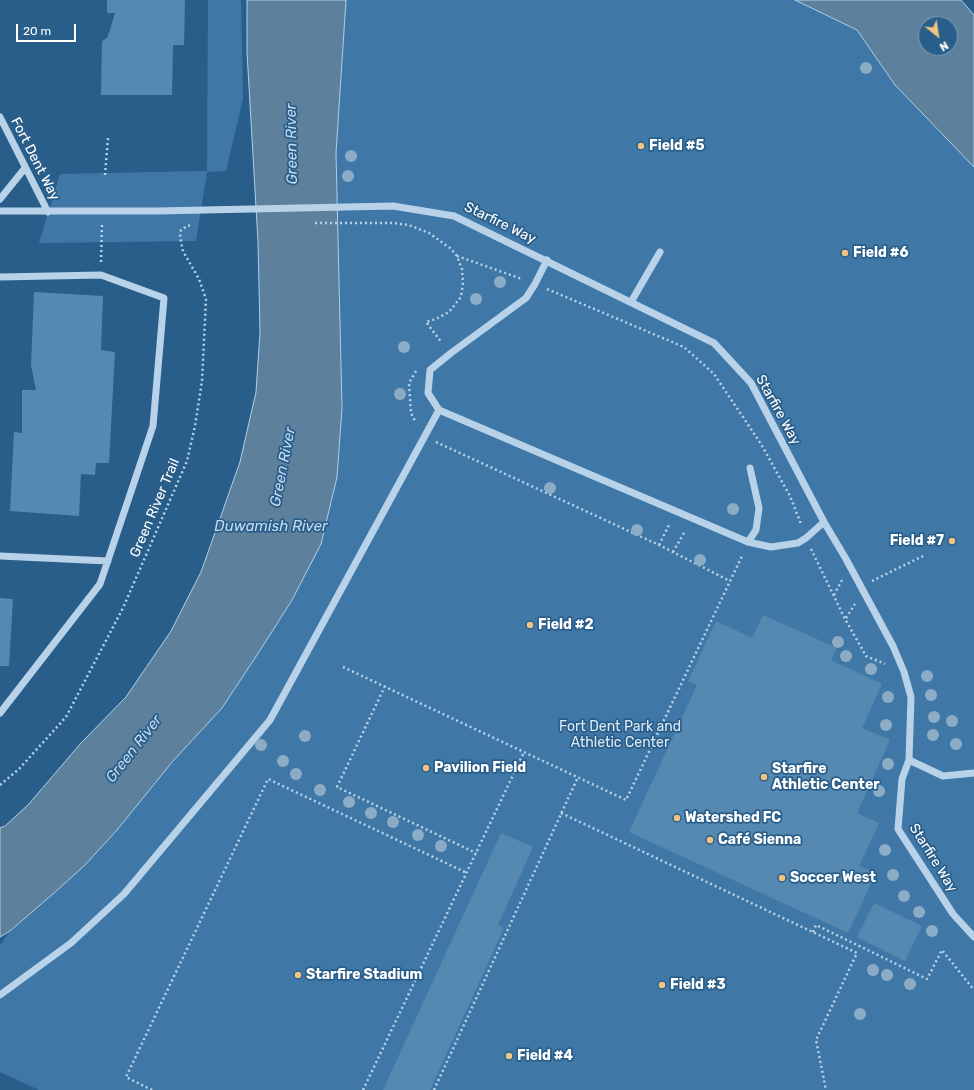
<!DOCTYPE html>
<html>
<head>
<meta charset="utf-8">
<style>
	body { margin:0 }
	#map { position:relative; width:974px; height:1090px; overflow:hidden; background:#2a5e8a; font-family:Rubik,sans-serif }
	canvas { display:block }
	.north { position:absolute; left:918px; top:16px; width:40px; height:40px; box-sizing:border-box; background:#2a5e8a; border:1px solid #7f9eb9; border-radius:50%; rotate:150deg; font-size:11px; font-weight:700; line-height:16px; text-align:center; color:#fff }
	.north::after { content:''; display:block; margin:auto; width:14px; height:18px; background:#efc480; clip-path:polygon(50% 0,100% 100%,50% 72%,0 100%) }
	.scale { position:absolute; left:16px; top:24px; width:60px; height:18px; box-sizing:border-box; border:2px solid #fff; border-top:0; padding-left:5px; font-size:12px; line-height:14px; white-space:nowrap; color:#fff; -webkit-text-stroke:3px #2a5e8a; paint-order:stroke }
</style>
</head>
<body>
<div id="map">
<canvas width="974" height="1090"></canvas>
<div class="north">N</div>
<div class="scale">20 m</div>
</div>
<script>
const context = document.querySelector('canvas').getContext('2d');
context.lineJoin = 'round';
function fill(path, color) { context.fillStyle = color; context.fill(path, 'evenodd'); }
const toPath = rows => new Path2D(rows.map(r => 'M' + r).join(''));
function trace(path, color, width, dash) { context.strokeStyle = color; context.lineWidth = width; context.lineCap = dash ? 'butt' : 'round'; context.setLineDash(dash || []); context.stroke(path); }
function write(font, color, halo, rows, align = 'center') {
  context.font = font + ' Rubik,sans-serif'; context.lineWidth = 3.5; context.setLineDash([]); context.textBaseline = 'middle'; context.strokeStyle = halo; context.fillStyle = color; for (const [text, x, y, turn = 0] of rows) {
    context.save(); context.translate(x, y); context.rotate((+turn || 0) * Math.PI / 180); context.textAlign = isNaN(turn) ? turn : align; if (halo) context.strokeText(text, 0, 0); context.fillText(text, 0, 0); context.restore();
  }
}
const green = toPath([
	[208,0,241,0,243,99,226,171,207,172,196,241,39,243,60,174,207,171],
	[346,0,795,0,857,30,895,85,974,167,974,1090,39,1090,0,1072,0,945,10,931,54,893,117,830,173,761,342,408,336,153]
]);
const water = toPath([
	[247,0,346,0,336,153,342,408,337,477,321,544,292,600,259,652,222,708,173,761,117,830,85,865,54,893,10,931,0,937,0,828,5,826,28,805,81,743,126,697,171,631,201,572,240,462,256,392,260,332,258,242,247,52,247,0],
	[795,0,961,0,974,15,974,167,895,85,857,30,795,0],
	[926,24,950,24,950,48,926,48,926,24]
]);
const building = toPath([
	[107,0,185,0,184,45,173,45,172,95,101,95,102,41,107,38,110,30,115,13,107,13],
	[34,292,103,296,101,350,115,352,109,463,96,463,95,475,81,474,79,516,10,511,14,432,22,433,22,390,36,390,31,365],
	[0,598,13,599,9,666,0,666],
	[763,615,837,648,831,660,882,684,862,728,890,740,857,813,879,823,859,866,876,873,848,933,629,832,697,685,688,681,716,621,752,638],
	[501,833,533,847,498,925,504,928,430,1090,383,1090],
	[874,903,922,926,905,961,857,937]
]);
const path = toPath([
	[105,175,108,138],
	[315,223,392,223,409,225,429,233,450,248,457,256,462,269,463,283,461,297,449,312,436,319,426,322,442,343],
	[457,256,522,279],
	[101,262,102,225],
	[547,289,684,347,714,374,761,444,790,496,801,524],
	[416,371,409,383,411,413,416,423],
	[436,442,659,545,730,581],
	[659,545,669,525],
	[811,549,845,619,866,656,885,664],
	[673,552,684,533],
	[872,581,923,556],
	[834,595,842,580],
	[846,618,855,604],
	[343,667,626,800,743,554],
	[385,686,337,787,476,853],
	[0,785,19,769,66,717,123,608,187,461,195,426,202,381,206,299,199,279,183,251,180,237,181,230,187,226,192,225],
	[561,813,857,953,816,1040,826,1090],
	[813,932,816,925,927,979,942,950,974,990],
	[152,1090,126,1077,268,779,467,873],
	[363,1090,524,752],
	[434,1090,578,777]
]);
const minor = toPath([
	[0,117,48,212],
	[0,199,25,168],
	[0,211,158,211,393,206,454,216,714,343,751,383,824,522,846,559,893,646,904,672,911,697,909,760,902,779,898,829,953,914,974,937],
	[547,260,535,284,526,298,451,353,430,370,428,393,439,410,748,542,771,547,798,543,806,538,824,522],
	[0,277,101,275,164,298,153,426,100,584,0,713],
	[631,302,660,252],
	[748,542,756,530,759,508,750,468],
	[0,556,108,561],
	[909,760,943,776,974,773],
	[0,995,71,943,124,894,270,720,439,410]
]);
const trees = [
	[866,68],
	[351,156],
	[348,176],
	[500,282],
	[476,299],
	[404,347],
	[400,394],
	[550,488],
	[733,509],
	[637,530],
	[700,560],
	[838,642],
	[846,656],
	[871,669],
	[927,676],
	[931,695],
	[888,697],
	[934,717],
	[952,721],
	[886,725],
	[933,735],
	[305,736],
	[956,744],
	[261,745],
	[283,761],
	[888,764],
	[296,774],
	[320,790],
	[879,791],
	[349,802],
	[371,813],
	[393,822],
	[418,835],
	[441,846],
	[885,850],
	[893,875],
	[904,896],
	[919,912],
	[932,931],
	[873,970],
	[887,975],
	[910,984],
	[860,1014]
];
const markers = [
	[641,146,4,"#efc480"],
	[845,253,4,"#efc480"],
	[952,541,4,"#efc480"],
	[530,625,4,"#efc480"],
	[426,768,4,"#efc480"],
	[764,777,4,"#efc480"],
	[677,818,4,"#efc480"],
	[710,840,4,"#efc480"],
	[782,878,4,"#efc480"],
	[298,975,4,"#efc480"],
	[662,985,4,"#efc480"],
	[509,1056,4,"#efc480"]
];
const poiNames = [
	["Field #5",649,146],
	["Field #6",853,253],
	["Field #7",944,541,"right"],
	["Field #2",538,625],
	["Pavilion Field",434,768],
	["Starfire",772,769],
	["Athletic Center",772,785],
	["Watershed FC",685,818],
	["Café Sienna",718,840],
	["Soccer West",790,878],
	["Starfire Stadium",306,975],
	["Field #3",670,985],
	["Field #4",517,1056]
];
const streetNames = [
	["Fort Dent Way",35,159,63],
	["Starfire Way",500,223,26],
	["Starfire Way",778,410,61],
	["Green River Trail",155,508,-67],
	["Starfire Way",933,858,58]
];
const parkNames = [
	["Fort Dent Park and",620,727],
	["Athletic Center",620,743]
];
const waterNames = [
	["Green River",292,144,-91],
	["Green River",283,467,-79],
	["Duwamish River",271,527],
	["Green River",134,749,-52]
];
fill(green, '#3f78a6');
fill(water, '#5d809d');
trace(water, '#adcfe9', 1);
fill(building, '#5689b2');
trace(path, '#b8d3e9', 2.5, [2, 3]);
trace(minor, '#b8d3e9', 7);
context.fillStyle = '#8cacc6';
for (const [x, y] of trees) { context.beginPath(); context.arc(x, y, 6, 0, 2 * Math.PI); context.fill(); }
for (const [x, y, r, color] of markers) { const dot = new Path2D(); dot.arc(x, y, r, 0, 2 * Math.PI); context.fillStyle = color; context.fill(dot); trace(dot, '#2a5e8a', 1.5); }
write('bold 14px', '#fff', '#2a5e8a', poiNames, 'left');
write('14px', '#fff', '#2a5e8a', streetNames);
write('14px', '#dcebf7', '#2a5e8a', parkNames);
write('italic 15px', '#c4ddf0', '#2a5e8a', waterNames);
</script>
</body>
</html>
